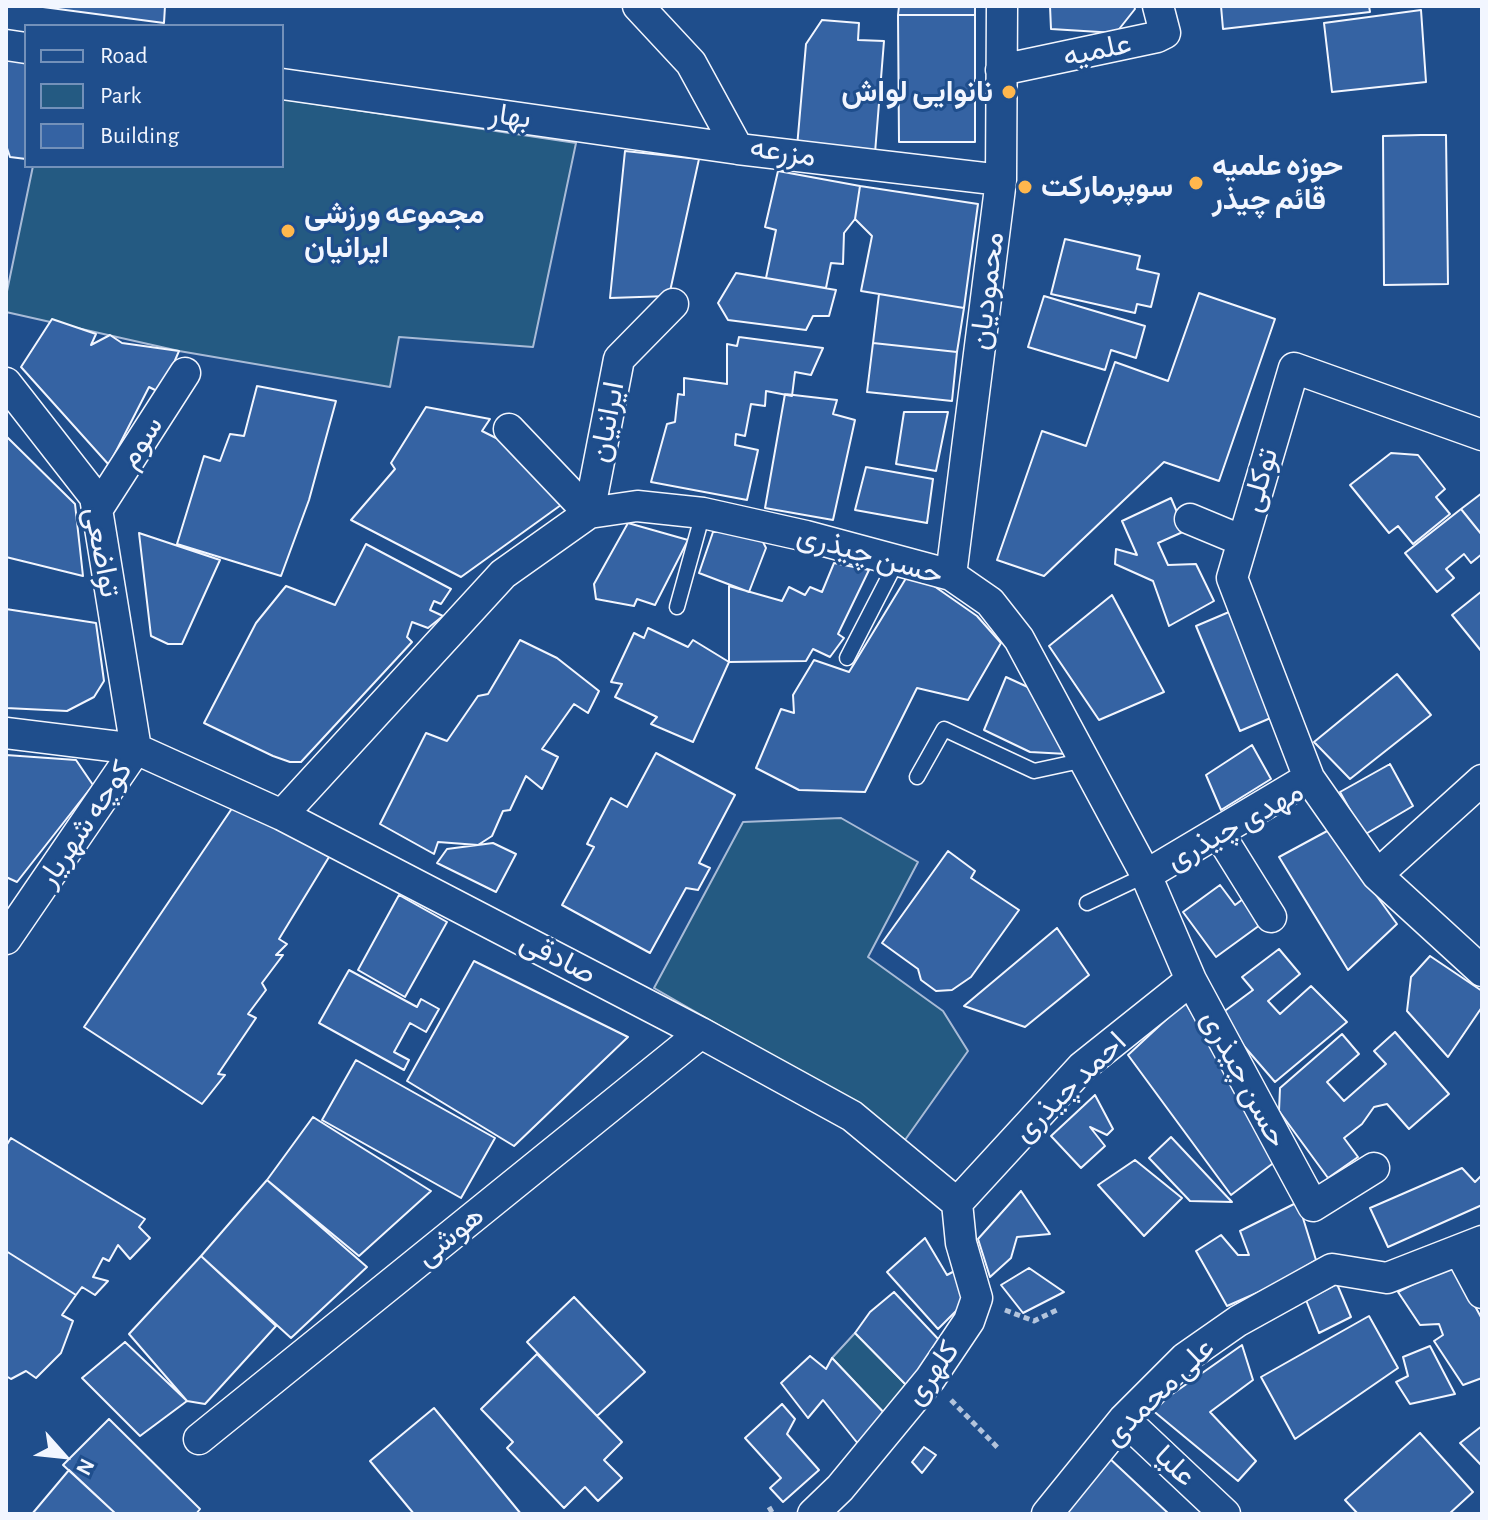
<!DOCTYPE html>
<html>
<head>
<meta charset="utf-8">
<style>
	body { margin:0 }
	#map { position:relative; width:1488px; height:1520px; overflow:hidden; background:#1f4e8c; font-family:"Alegreya Sans",sans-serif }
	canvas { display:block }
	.frame { position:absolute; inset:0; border:8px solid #f2f6ff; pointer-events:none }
	.legend { position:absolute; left:24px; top:24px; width:260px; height:144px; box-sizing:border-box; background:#1f4e8c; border:2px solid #7391ba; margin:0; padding:10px 14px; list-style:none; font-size:24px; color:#f2f6ff }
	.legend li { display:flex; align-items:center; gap:16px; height:40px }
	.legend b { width:40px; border:2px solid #7391ba }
	.north { position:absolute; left:24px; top:1416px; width:80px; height:80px; -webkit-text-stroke:6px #1f4e8c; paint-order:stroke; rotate:117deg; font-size:22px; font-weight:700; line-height:32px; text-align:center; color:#f2f6ff }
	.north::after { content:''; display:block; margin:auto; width:28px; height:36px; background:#f2f6ff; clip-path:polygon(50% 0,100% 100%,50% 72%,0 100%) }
</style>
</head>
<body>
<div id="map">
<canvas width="1488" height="1520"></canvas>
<div class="frame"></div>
<ul class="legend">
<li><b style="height:10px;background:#1f4e8c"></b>Road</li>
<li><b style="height:22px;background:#245a82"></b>Park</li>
<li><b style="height:22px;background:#3563a3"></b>Building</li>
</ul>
<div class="north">N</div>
</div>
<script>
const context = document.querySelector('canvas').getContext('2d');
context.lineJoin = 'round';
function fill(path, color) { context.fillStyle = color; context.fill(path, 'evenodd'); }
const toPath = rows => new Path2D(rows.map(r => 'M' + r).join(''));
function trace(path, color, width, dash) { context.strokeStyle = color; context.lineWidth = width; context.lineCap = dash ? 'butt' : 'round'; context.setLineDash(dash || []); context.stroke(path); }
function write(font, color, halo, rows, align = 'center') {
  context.font = font + ' "Alegreya Sans",Vazirmatn,sans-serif'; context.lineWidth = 6; context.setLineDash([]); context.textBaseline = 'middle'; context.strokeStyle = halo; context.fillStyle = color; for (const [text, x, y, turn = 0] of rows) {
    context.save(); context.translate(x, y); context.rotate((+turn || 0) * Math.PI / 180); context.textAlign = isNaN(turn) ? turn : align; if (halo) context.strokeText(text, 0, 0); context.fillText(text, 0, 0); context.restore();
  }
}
const green = toPath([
	[282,99,576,143,533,347,399,337,390,387,179,351,6,312,6,296,33,166,282,166,282,99],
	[841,818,918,862,868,957,943,1011,968,1051,905,1140,859,1106,654,988,743,822,841,818],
	[855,1333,912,1391,887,1416,832,1358,855,1333]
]);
const building = toPath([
	[165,6,164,23,43,7,43,6,165,6],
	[899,6,975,6,975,15,898,15,899,6],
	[1050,6,1134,6,1135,9,1116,33,1051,29,1050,6],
	[1221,6,1369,6,1370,12,1223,29,1221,6],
	[1421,10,1426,82,1332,92,1324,23,1421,10],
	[898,15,975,15,975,142,899,142,898,15],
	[822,20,859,23,858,40,884,41,875,153,797,147,806,44,822,20],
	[6,58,26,62,26,159,10,157,6,145,6,58],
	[1421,135,1446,135,1448,284,1384,285,1383,136,1421,135],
	[625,151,699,159,669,296,610,298,625,151],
	[778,171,860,186,855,219,844,233,843,264,831,263,826,288,766,278,776,230,765,227,778,171],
	[860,186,978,204,964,308,861,291,872,236,855,219,860,186],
	[1065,239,1140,256,1137,269,1159,274,1151,307,1137,304,1135,313,1051,294,1065,239],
	[736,273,836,290,829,316,813,316,806,330,728,320,718,303,736,273],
	[1199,293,1275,319,1219,481,1164,462,1044,576,997,560,1042,431,1086,446,1115,362,1168,381,1199,293],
	[879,294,964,308,957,352,873,343,879,294],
	[1044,296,1145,326,1136,358,1111,350,1105,370,1028,347,1044,296],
	[52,319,96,334,91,345,110,335,122,343,179,351,161,393,149,387,109,465,21,367,52,319],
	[739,337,823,348,811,375,795,372,792,396,766,391,765,406,751,404,745,436,736,434,735,445,758,450,747,500,651,482,667,424,675,422,678,394,684,395,684,378,727,384,727,344,737,346,739,337],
	[873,343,957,352,952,401,867,392,873,343],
	[257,386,336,401,309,500,281,576,177,544,204,456,220,461,230,434,244,436,257,386],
	[785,394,837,400,833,414,855,420,833,520,765,508,785,394],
	[426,407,490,419,482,431,510,445,579,492,461,577,351,520,395,469,391,463,426,407],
	[904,412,948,412,936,471,896,464,904,412],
	[6,436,75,504,83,576,6,557,6,436],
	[1391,453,1418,455,1445,489,1436,497,1450,514,1413,544,1398,526,1389,533,1350,485,1391,453],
	[866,467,933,479,927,523,855,510,866,467],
	[1482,493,1482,535,1461,509,1482,493],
	[1171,498,1185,531,1158,543,1168,565,1196,564,1214,601,1169,626,1153,581,1115,564,1116,549,1137,555,1122,521,1171,498],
	[1461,509,1482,535,1482,554,1471,563,1464,554,1446,569,1454,578,1437,592,1405,553,1461,509],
	[628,523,688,540,655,605,637,599,634,606,596,599,594,584,628,523],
	[713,532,749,532,761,538,766,548,749,592,699,573,713,532],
	[139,533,220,560,182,644,168,644,151,636,139,533],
	[366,544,451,589,441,604,434,601,430,610,443,616,428,628,412,622,407,637,412,642,301,762,290,762,273,756,204,723,256,623,286,586,335,605,366,544],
	[834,563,869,570,838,634,844,638,830,657,813,649,806,661,729,662,729,586,782,601,789,587,805,595,810,587,822,592,834,563],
	[911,570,977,616,1001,643,968,700,917,688,865,792,799,790,756,768,781,709,794,713,793,695,814,660,849,672,911,570],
	[1482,591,1482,652,1452,615,1482,591],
	[1112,595,1164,692,1099,720,1049,646,1112,595],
	[6,609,96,623,104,681,94,697,67,711,6,708,6,609],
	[1229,612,1273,717,1240,731,1196,626,1229,612],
	[648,628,688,647,693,640,729,662,693,742,651,724,657,717,615,697,622,684,611,682,634,633,644,638,648,628],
	[520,640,557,658,599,691,588,713,574,704,542,749,558,757,542,789,526,776,510,810,503,811,492,836,478,845,438,842,434,854,380,824,426,733,447,741,478,696,488,694,520,640],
	[1397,674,1431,715,1350,779,1314,742,1397,674],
	[1006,677,1032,689,1067,754,1030,752,984,730,1006,677],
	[1252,745,1271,779,1221,810,1206,775,1252,745],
	[656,753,735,795,699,863,710,868,698,890,686,888,650,953,562,905,594,847,587,844,611,798,627,807,656,753],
	[6,755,76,760,93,785,17,882,6,877,6,755],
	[1390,764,1413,806,1364,835,1340,792,1390,764],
	[237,801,329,857,279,939,287,944,276,955,283,955,262,983,266,990,248,1014,256,1018,218,1074,225,1075,202,1104,84,1027,237,801],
	[1329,830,1397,924,1348,970,1279,857,1329,830],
	[493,843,516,854,496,892,437,863,447,849,493,843],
	[948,851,975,871,971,878,1019,910,971,977,952,990,936,991,921,980,918,969,882,943,948,851],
	[1220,885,1235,905,1243,899,1271,917,1216,957,1183,912,1220,885],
	[399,895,447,922,405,997,358,970,399,895],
	[1057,928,1089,975,1025,1027,964,1006,1057,928],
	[1279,949,1300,974,1268,1001,1280,1014,1311,986,1347,1022,1275,1082,1218,1016,1253,990,1242,977,1279,949],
	[1430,956,1482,991,1482,1007,1448,1057,1407,1011,1411,977,1430,956],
	[474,961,628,1037,514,1146,407,1081,474,961],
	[349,970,417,1007,421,999,439,1009,426,1032,410,1023,394,1052,409,1060,404,1070,319,1023,349,970],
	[1185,1002,1280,1158,1231,1195,1128,1055,1185,1002],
	[1395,1032,1449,1094,1409,1129,1387,1104,1374,1107,1362,1124,1344,1138,1358,1157,1328,1178,1279,1111,1280,1088,1342,1034,1359,1054,1327,1082,1344,1101,1386,1064,1374,1051,1395,1032],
	[356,1060,495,1138,461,1198,322,1120,356,1060],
	[1095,1095,1113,1129,1107,1135,1090,1127,1105,1146,1081,1168,1051,1136,1095,1095],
	[313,1117,431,1191,359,1256,267,1180,313,1117],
	[1171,1137,1232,1202,1190,1201,1149,1158,1171,1137],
	[11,1138,145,1219,139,1227,150,1238,130,1259,118,1245,109,1261,103,1258,93,1277,108,1281,95,1295,82,1287,76,1295,6,1251,6,1146,11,1138],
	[1135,1160,1182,1198,1144,1236,1098,1185,1135,1160],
	[1462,1168,1475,1182,1482,1175,1482,1205,1388,1247,1370,1208,1462,1168],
	[267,1180,367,1267,291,1338,201,1256,267,1180],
	[1021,1191,1050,1234,1017,1237,1011,1258,990,1277,978,1239,1021,1191],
	[1298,1202,1316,1260,1275,1285,1227,1306,1196,1251,1221,1235,1238,1255,1249,1255,1240,1231,1298,1202],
	[925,1238,947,1275,962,1267,963,1304,938,1329,887,1272,925,1238],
	[6,1251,76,1295,62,1315,73,1321,61,1353,36,1378,26,1371,11,1379,6,1376,6,1251],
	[201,1256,276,1326,205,1404,187,1401,129,1334,201,1256],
	[1452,1264,1482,1319,1482,1378,1463,1385,1434,1341,1443,1335,1439,1324,1420,1325,1398,1292,1452,1264],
	[1029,1268,1064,1292,1023,1313,1001,1285,1029,1268],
	[1337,1284,1351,1317,1319,1333,1306,1300,1337,1284],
	[894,1292,940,1341,912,1391,855,1333,870,1312,894,1292],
	[574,1297,645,1372,597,1416,527,1342,574,1297],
	[1369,1316,1398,1368,1295,1439,1261,1377,1369,1316],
	[125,1342,187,1401,140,1436,82,1378,125,1342],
	[1242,1345,1253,1380,1210,1412,1256,1461,1238,1481,1151,1409,1242,1345],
	[1430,1346,1455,1394,1410,1404,1396,1382,1408,1376,1403,1357,1430,1346],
	[537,1354,622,1442,604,1460,622,1478,598,1501,585,1487,564,1508,507,1448,513,1442,481,1409,537,1354],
	[810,1356,826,1369,832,1358,887,1416,863,1450,823,1400,808,1418,781,1383,810,1356],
	[782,1404,795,1419,787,1434,819,1470,783,1502,770,1488,781,1478,745,1438,782,1404],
	[434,1408,521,1514,414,1514,370,1461,434,1408],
	[109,1419,200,1509,196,1514,116,1514,63,1465,109,1419],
	[1482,1426,1482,1466,1460,1443,1482,1426],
	[1420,1433,1473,1492,1449,1514,1358,1514,1345,1500,1420,1433],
	[924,1447,936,1455,922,1473,912,1462,924,1447],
	[1108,1457,1169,1514,1058,1514,1108,1457],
	[69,1470,116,1514,32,1514,69,1470]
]);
const path = toPath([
	[1005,1310,1034,1321,1059,1309],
	[951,1400,998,1448],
	[769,1507,773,1514]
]);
const service = toPath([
	[677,607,703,513],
	[847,658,898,559],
	[917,777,944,729,1034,771,1085,760],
	[1087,903,1146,875]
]);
const minor = toPath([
	[638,6,691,63,738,149,1001,180],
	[6,45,26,48],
	[1001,70,1157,37,1165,33,1158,6],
	[282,84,738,149],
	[6,383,95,497,136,749],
	[509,429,589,513],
	[1482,435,1294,368,1232,578,1309,778,1377,875,1482,971],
	[97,510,185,373],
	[589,513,619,359,673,304],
	[1190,519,1243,541],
	[951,575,1001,180,1002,6],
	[6,733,136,749,282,815,701,1033,852,1116,957,1203],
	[282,815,503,574,589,513,637,506,703,513,806,536,951,575,990,602,1019,639,1146,875,1191,980,1313,1206,1374,1168],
	[1218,832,1271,917],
	[1146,875,1309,778],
	[1377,875,1482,780],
	[6,939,136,749],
	[957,1203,1082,1067,1191,980],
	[1459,1250,1482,1293],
	[1124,1419,1225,1514],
	[199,1439,701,1033],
	[813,1514,840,1488,930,1379,969,1321,977,1298,961,1243,957,1203],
	[1047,1514,1124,1419,1185,1358,1238,1321,1332,1269,1387,1278,1482,1241]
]);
const markers = [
	[1009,92,8,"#ffb74d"],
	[1196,183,8,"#ffb74d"],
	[1025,187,8,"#ffb74d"],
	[288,231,8,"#ffb74d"]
];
const streetNames = [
	["علمیه",1097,50,-12],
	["بهار",510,116,8],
	["مزرعه",783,152,9],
	["محمودیان",987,291,-83],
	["ایرانیان",607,422,-79],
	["سوم",141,442,-57],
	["توکلی",1260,480,-74],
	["تواضعی",102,552,79],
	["حسن چیذری",870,555,16],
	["کوچه شهریار",85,824,-56],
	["مهدی چیذری",1235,826,-29],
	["صادقی",558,958,27],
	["حسن چیذری",1244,1079,62],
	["احمد چیذری",1070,1087,-44],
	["هوشی",450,1236,-39],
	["کلهری",932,1373,-54],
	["علی محمدی",1159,1392,-44],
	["علیا",1175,1466,43]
];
const poiNames = [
	["نانوایی لواش",993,92,"right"],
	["حوزه علمیه",1212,166],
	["قائم چیذر",1212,200],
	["سوپرمارکت",1041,187],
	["مجموعه ورزشی",304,214],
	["ایرانیان",304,248]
];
fill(green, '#245a82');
trace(green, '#a8bbd7', 2);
fill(building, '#3563a3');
trace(building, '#f2f6ff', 2);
trace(service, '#f2f6ff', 17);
trace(minor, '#f2f6ff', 33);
trace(path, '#b3c4dc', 5, [6, 4]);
trace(service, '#1f4e8c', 14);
trace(minor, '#1f4e8c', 30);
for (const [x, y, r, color] of markers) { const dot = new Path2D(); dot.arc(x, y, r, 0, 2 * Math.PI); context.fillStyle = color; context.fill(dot); trace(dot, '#1f4e8c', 3); }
write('30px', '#f2f6ff', '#1f4e8c', streetNames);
write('bold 30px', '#f2f6ff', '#1f4e8c', poiNames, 'left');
</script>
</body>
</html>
